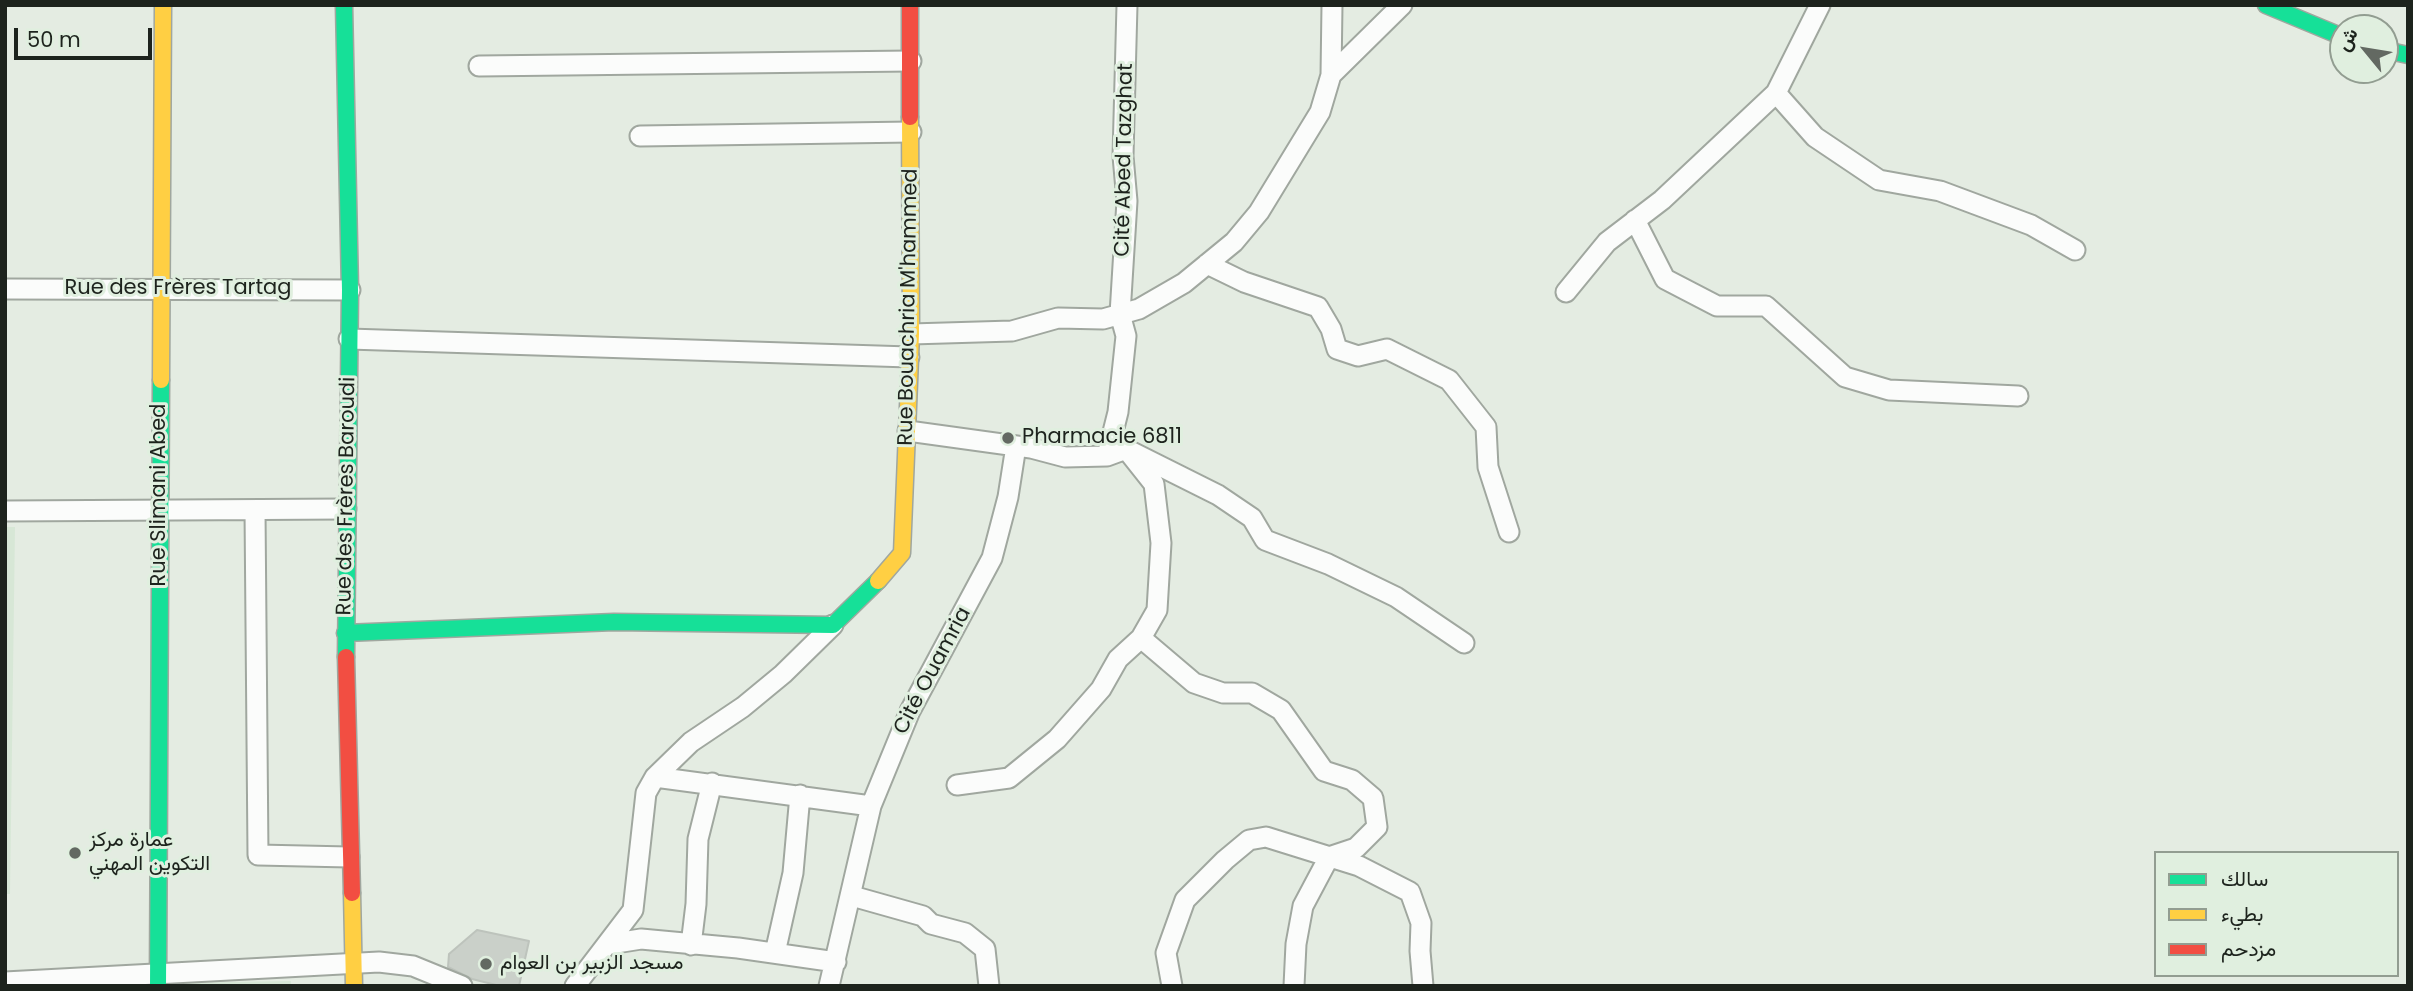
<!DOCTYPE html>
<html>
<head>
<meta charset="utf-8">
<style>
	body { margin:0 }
	#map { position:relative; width:2413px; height:991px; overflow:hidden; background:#e4ece2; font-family:Poppins,Vazirmatn,sans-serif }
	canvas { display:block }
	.frame { position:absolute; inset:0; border:7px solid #1d231d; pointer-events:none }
	.legend { position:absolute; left:2154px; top:851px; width:245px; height:126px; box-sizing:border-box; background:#e0efdf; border:2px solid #929d91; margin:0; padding:9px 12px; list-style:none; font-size:21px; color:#1d231d }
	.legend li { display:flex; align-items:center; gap:14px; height:35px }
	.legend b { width:35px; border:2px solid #929d91 }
	.north { position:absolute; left:2329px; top:14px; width:70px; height:70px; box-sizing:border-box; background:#e0efdf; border:2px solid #929d91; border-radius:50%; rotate:300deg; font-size:19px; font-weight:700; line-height:28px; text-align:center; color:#1d231d }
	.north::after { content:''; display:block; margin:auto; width:24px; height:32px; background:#636962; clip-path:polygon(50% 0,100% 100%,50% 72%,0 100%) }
	.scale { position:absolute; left:14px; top:28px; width:138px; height:32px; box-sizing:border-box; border:4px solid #1d231d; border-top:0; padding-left:9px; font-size:21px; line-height:24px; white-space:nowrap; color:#1d231d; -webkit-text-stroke:5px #e0efdf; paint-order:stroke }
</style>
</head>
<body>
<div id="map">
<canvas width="2413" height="991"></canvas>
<div class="frame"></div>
<ul class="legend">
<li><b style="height:9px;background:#16e098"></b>سالك</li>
<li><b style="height:9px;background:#ffcf43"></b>بطيء</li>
<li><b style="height:9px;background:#f24e42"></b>مزدحم</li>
</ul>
<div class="north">ش</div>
<div class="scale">50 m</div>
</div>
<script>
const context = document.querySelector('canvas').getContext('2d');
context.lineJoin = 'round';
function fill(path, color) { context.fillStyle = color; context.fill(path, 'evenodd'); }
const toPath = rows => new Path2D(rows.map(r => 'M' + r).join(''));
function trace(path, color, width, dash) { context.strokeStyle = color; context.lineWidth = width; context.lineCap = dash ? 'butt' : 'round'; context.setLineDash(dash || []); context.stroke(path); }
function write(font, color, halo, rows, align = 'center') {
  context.font = font + ' Poppins,Vazirmatn,sans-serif'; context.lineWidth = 6; context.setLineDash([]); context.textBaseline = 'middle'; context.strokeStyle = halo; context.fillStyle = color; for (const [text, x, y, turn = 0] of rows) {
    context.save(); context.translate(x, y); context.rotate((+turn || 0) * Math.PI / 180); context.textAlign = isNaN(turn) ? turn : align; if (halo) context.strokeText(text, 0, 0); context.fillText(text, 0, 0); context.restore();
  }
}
const built = toPath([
	[5,527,15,527,10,894,5,894],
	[291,981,291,986,171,986,171,983]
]);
const building = toPath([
	[477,930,529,941,519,986,500,986,472,979,448,967,449,954,477,930]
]);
const street = toPath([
	[479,66,911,61],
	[1331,75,1402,5],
	[1776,93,1815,137,1879,180,1940,191,2031,225,2075,250],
	[640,136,911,132],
	[1635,220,1665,279,1717,306,1766,306,1845,377,1889,390,2018,396],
	[1207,264,1244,282,1318,307,1331,329,1337,349,1358,356,1387,349,1449,380,1486,427,1488,467,1509,532],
	[5,289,350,290],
	[1566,292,1607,242,1662,200,1776,93,1820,5],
	[911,334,1012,331,1058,318,1103,319,1139,309,1184,283,1234,242,1259,212,1320,112,1331,75,1332,5],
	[349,339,909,357],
	[908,431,1031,448,1065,457,1107,456,1126,449,1218,495,1252,518,1265,540,1328,564,1396,597,1464,643],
	[1107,456,1118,412,1126,336,1120,314,1127,201,1123,156,1127,5],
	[255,510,258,855,349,857],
	[5,511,346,509],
	[1141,638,1194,683,1223,693,1252,693,1281,710,1324,771,1352,780,1373,798,1377,827,1356,848,1329,857],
	[655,777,871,806],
	[957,785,1009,778,1057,739,1101,689,1118,659,1141,638,1157,610,1161,543,1154,484,1131,455],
	[852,896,923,916,931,924,965,933,985,949,989,986],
	[610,944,641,939,738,948,836,962],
	[691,945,696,904,698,839,712,783],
	[775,953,793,873,800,795],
	[5,982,379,962,413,966,462,986],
	[575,986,633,910,646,793,655,777,691,742,743,707,783,674,833,625],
	[829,986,871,806,910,711,992,558,1008,497,1016,446],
	[1172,986,1166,953,1185,900,1225,860,1249,840,1266,837,1359,866,1410,892,1421,923,1420,951,1423,986],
	[1294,986,1296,944,1303,906,1329,857]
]);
const fast = toPath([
	[344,5,350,290,346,657],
	[2266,5,2343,37],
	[2385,50,2408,55],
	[345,633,614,622,833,625,878,581],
	[158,986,161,380]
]);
const slow = toPath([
	[161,380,163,5],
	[878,581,902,553,911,334,910,117],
	[352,893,354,986]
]);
const jam = toPath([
	[910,5,910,117],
	[346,657,352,893]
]);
const markers = [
	[1008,438,7,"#636962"],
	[75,853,7,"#636962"],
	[486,964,7,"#636962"]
];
const streetNames = [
	["Cité Abed Tazghat",1125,160,-89],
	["Rue des Frères Tartag",178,289],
	["Rue Bouachria M'hammed",909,307,-89],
	["Rue Slimani Abed",160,495,-90],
	["Rue des Frères Baroudi",347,496,-89],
	["Cité Ouamria",933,671,-62]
];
const poiNames = [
	["Pharmacie 6811",1022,438],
	["عمارة مركز",89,841],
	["التكوين المهني",89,865],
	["مسجد الزبير بن العوام",500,964]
];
fill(built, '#d7e7d6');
fill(building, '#cad0c9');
trace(building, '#bdc3bc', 2);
trace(street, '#a0a79f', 23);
trace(fast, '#a0a79f', 19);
trace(slow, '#a0a79f', 19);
trace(jam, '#a0a79f', 19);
trace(street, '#fbfcfb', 19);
trace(fast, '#16e098', 16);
trace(slow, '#ffcf43', 16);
trace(jam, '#f24e42', 16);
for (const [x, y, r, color] of markers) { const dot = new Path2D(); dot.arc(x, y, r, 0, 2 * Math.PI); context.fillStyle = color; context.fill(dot); trace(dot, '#e0efdf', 2.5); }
write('21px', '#1d231d', '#e0efdf', streetNames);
write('21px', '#1d231d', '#e0efdf', poiNames, 'left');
</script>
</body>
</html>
